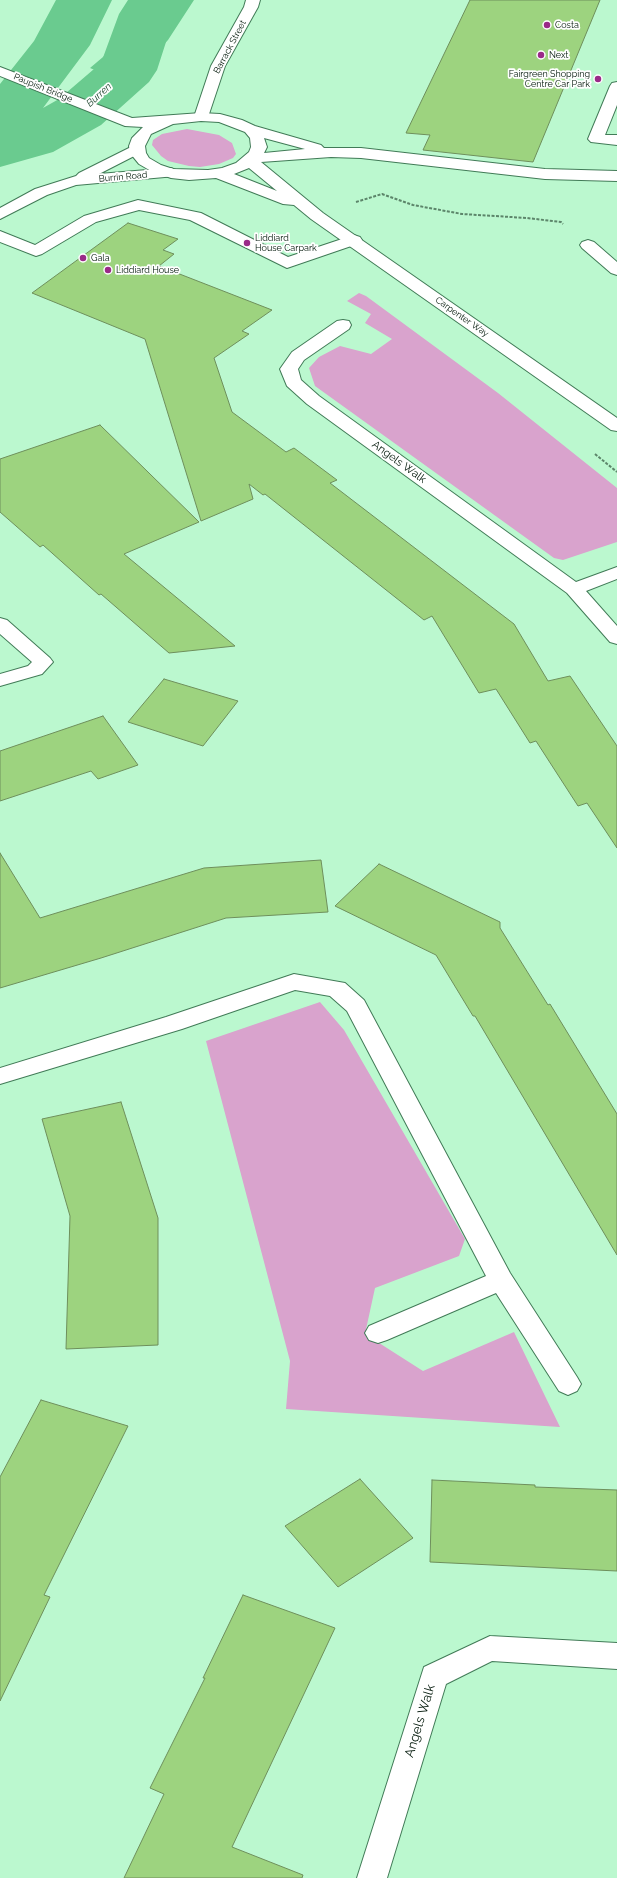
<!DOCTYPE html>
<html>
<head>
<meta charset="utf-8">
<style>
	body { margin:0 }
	canvas { display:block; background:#bbf8cf }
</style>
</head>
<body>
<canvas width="617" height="1878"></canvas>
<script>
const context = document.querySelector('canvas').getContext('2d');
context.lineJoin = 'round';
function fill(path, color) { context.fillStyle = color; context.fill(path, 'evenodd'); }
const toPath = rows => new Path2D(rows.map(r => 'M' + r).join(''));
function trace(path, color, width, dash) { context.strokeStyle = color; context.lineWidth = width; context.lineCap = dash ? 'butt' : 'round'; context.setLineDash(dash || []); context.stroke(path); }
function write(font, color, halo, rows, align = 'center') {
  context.font = font + ' Raleway,sans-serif'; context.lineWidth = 3.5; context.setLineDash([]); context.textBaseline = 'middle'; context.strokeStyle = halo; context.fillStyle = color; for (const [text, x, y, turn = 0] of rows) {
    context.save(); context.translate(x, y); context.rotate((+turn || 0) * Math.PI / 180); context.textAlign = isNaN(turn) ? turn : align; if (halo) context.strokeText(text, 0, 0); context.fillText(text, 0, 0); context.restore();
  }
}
const green = toPath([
	[187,129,219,135,232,143,236,154,233,158,219,164,200,167,189,166,168,161,161,156,152,145,153,140,162,134],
	[359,293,366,296,498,393,617,488,617,542,563,560,554,558,315,386,309,368,319,357,340,346,371,354,392,339,365,323,371,314,347,301],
	[320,1002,344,1030,465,1239,459,1256,375,1288,365,1334,423,1371,514,1332,560,1427,286,1409,290,1361,206,1041]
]);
const water = toPath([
	[141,0,194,0,168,40,128,84,90,68,103,57,124,34],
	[44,117,73,128,56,139,0,159,0,135]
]);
const river = toPath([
	[56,0,112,0,90,45,43,108,59,99,101,63,119,14,128,0,185,0,175,14,157,70,149,82,101,125,53,152,0,167,0,84,34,41,56,0]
]);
const building = toPath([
	[470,0,600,0,533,162,423,150,430,135,406,133,470,0],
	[128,223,178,239,163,250,174,254,159,266,272,310,242,331,249,334,214,358,232,412,286,452,294,448,337,480,330,483,514,624,548,681,570,676,617,746,617,848,587,803,578,806,536,741,530,743,496,689,479,693,432,616,424,620,265,494,263,495,249,484,253,499,201,521,145,339,32,293,128,223],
	[100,425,199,522,124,554,235,646,169,653,101,594,99,595,43,545,40,547,0,512,0,459,100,425],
	[164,679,238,701,203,746,128,722,164,679],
	[103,716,138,765,98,779,91,771,0,801,0,751,103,716],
	[0,853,40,918,204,868,321,860,328,912,226,918,101,958,0,988,0,853],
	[379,864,500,922,500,928,548,1005,550,1004,617,1114,617,1255,475,1016,473,1016,436,955,335,906,379,864],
	[121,1102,158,1218,158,1345,66,1349,70,1216,42,1119,121,1102],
	[41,1400,128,1426,44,1595,50,1597,0,1701,0,1477,41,1400],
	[360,1479,413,1538,338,1587,285,1526,360,1479],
	[432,1480,535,1485,535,1487,617,1490,617,1571,430,1562,432,1480],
	[243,1595,335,1628,232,1847,303,1875,302,1878,124,1878,164,1794,150,1788,205,1678,203,1678,243,1595]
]);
const path = toPath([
	[356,202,382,194,413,205,462,214,527,218,561,222,563,224],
	[595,454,617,472]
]);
const service = toPath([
	[617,82,617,105,605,135,617,135,617,145,591,142,588,139,610,86,612,83,617,82],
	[138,200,201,213,288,257,354,235,360,237,362,240,360,243,287,268,190,220,139,210,96,222,42,254,36,256,0,242,0,231,35,245,84,216,138,200]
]);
const minor = toPath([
	[246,0,260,0,258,7,225,66,208,117,206,120,201,121,196,120,194,117,211,66,244,7,246,0],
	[137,144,142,146,145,149,142,152,99,174,171,168,176,170,179,173,176,176,76,185,47,195,0,219,0,208,35,189,76,176,79,173,137,144],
	[588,240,594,242,617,262,617,275,611,273,582,248,580,245,582,242,588,240],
	[343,320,349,321,351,325,349,329,304,360,298,369,301,380,319,396,576,582,617,567,617,579,586,591,617,626,617,644,610,642,567,593,307,404,287,386,280,369,292,352,337,321,343,320],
	[0,618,7,620,50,658,53,662,42,674,0,686,0,674,28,666,32,662,0,634,0,618],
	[294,974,345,983,364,1000,510,1273,577,1377,581,1384,577,1391,568,1395,559,1391,496,1293,387,1340,378,1343,369,1340,365,1333,369,1326,486,1276,347,1011,330,996,295,990,182,1029,0,1084,0,1068,166,1017,294,974],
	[490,1636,617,1643,617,1669,492,1661,446,1684,387,1878,357,1878,424,1667,490,1636]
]);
const tertiary = toPath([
	[0,67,132,118,201,113,220,114,242,120,255,126,321,145,324,148,361,148,545,169,617,171,617,181,545,179,361,158,331,157,261,162,323,213,617,418,617,431,611,430,311,219,294,205,283,204,216,178,189,180,171,178,151,171,139,164,130,153,129,146,132,138,143,127,125,126,0,76,0,67],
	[201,121,219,122,245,132,250,138,251,147,249,152,236,163,222,168,208,170,173,169,161,165,149,158,146,153,145,146,151,134,173,124,201,121],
	[264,138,305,149,264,153,267,147,264,138],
	[249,168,277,191,234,174,249,168]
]);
const markers = [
	[547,25,4,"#9a2a88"],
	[541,55,4,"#9a2a88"],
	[598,79,4,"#9a2a88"],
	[247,243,4,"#9a2a88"],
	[83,258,4,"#9a2a88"],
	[108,270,4,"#9a2a88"]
];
const farPoinames = [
	["Costa",555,25],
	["Next",549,55],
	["Fairgreen Shopping",590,74,"right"],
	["Centre Car Park",590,84,"right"],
	["Liddiard",255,238],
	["House Carpark",255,248],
	["Gala",91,258],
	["Liddiard House",116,270]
];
const farStreetnames = [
	["Barrack Street",230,47,-62],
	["Paupish Bridge",43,88,22],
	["Burrin Road",123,177,-5],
	["Carpenter Way",462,317,35]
];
const farWaternames = [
	["Burren",99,95,-42]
];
const streetNames = [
	["Angels Walk",399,462,36]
];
const nearStreetnames = [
	["Angels Walk",420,1721,-73]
];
fill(green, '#d9a3cd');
fill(water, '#6acb8f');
fill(river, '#6acb8f');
fill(building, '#9dd37f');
trace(building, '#6e8f5c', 1);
trace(service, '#417b57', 2);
trace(minor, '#417b57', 2);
trace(tertiary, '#417b57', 2);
trace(path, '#5c856a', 2, [3, 1.5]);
fill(service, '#fff');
fill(minor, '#fff');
fill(tertiary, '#fff');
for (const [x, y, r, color] of markers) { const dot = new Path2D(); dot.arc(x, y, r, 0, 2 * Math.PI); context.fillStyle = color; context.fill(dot); trace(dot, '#fff', 1.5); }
write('9px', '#011709', '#fff', farPoinames, 'left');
write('9px', '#011709', '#fff', farStreetnames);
write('italic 10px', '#123b23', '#fff', farWaternames);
write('11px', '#011709', '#fff', streetNames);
write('13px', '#011709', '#fff', nearStreetnames);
</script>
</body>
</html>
